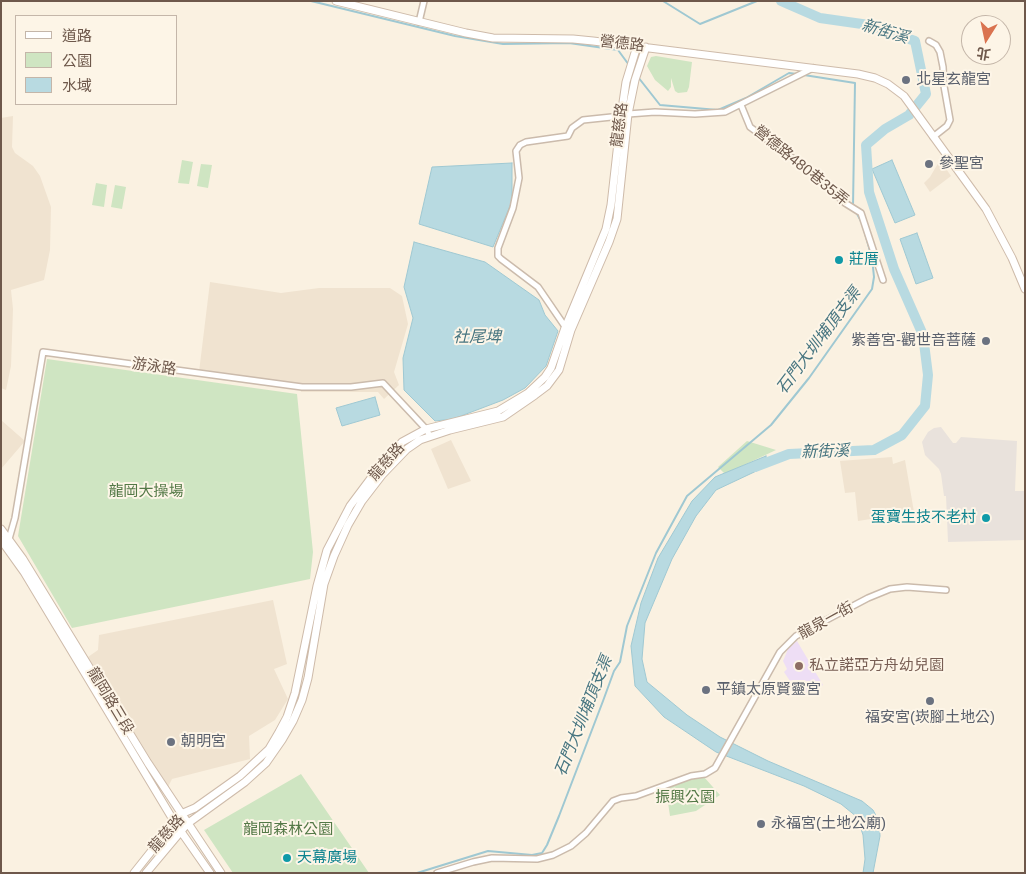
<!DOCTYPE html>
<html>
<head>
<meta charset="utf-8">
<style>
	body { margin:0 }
	#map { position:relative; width:1026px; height:874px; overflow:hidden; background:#faf1e1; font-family:Arial,"Noto Sans TC",sans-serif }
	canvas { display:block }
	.frame { position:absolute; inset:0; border:2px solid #6e584b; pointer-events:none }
	.legend { position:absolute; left:15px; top:15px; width:162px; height:90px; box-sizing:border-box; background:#fdf5e7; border:1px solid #c4b6a9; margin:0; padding:6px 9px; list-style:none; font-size:15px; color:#6e584b }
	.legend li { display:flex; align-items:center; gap:10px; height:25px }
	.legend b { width:25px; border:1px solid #c4b6a9 }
	.north { position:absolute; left:961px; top:15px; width:50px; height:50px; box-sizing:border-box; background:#fdf5e7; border:1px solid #c4b6a9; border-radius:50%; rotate:190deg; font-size:14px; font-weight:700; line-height:20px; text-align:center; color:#6e584b }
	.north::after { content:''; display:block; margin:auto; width:18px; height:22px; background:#da7350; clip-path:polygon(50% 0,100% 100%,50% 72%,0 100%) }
</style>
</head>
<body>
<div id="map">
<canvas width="1026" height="874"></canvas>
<div class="frame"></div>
<ul class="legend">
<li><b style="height:6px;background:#fff"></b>道路</li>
<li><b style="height:14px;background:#cfe5c2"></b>公園</li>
<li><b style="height:14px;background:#b8dae1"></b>水域</li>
</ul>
<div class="north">北</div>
</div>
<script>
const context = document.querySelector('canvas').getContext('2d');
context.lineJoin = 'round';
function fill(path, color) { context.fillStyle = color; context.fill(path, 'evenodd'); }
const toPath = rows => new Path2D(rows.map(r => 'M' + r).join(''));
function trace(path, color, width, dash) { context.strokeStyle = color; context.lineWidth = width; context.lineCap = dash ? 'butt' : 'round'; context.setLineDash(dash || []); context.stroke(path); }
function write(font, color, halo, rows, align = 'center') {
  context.font = font + ' Arial,"Noto Sans TC",sans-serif'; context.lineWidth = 4; context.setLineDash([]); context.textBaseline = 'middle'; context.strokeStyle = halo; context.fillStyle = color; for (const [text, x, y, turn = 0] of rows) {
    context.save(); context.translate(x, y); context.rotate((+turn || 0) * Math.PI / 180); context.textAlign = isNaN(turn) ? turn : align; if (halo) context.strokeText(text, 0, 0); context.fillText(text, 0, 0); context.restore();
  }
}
const residential = toPath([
	[13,116,12,147,15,153,33,166,40,176,51,207,50,250,44,280,11,290,13,309,11,366,6,390,1,388,1,118],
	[940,160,951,176,930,192,924,183,930,177],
	[210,282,281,293,319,288,390,288,402,296,408,324,394,372,399,385,384,399,378,392,301,392,300,385,199,372],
	[1,420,25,441,1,469],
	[451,440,471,481,448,489,431,449],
	[892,457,893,464,905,460,914,512,858,521,855,492,845,493,840,461],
	[273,600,287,664,274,669,288,699,275,720,249,736,250,759,172,779,168,787,88,657,98,650,99,635]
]);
const industrial = toPath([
	[941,427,953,443,956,443,961,437,1017,441,1015,491,1025,491,1025,540,948,542,946,496,944,496,941,474,939,469,925,455,922,442,928,432,934,428]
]);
const education = toPath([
	[797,641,823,685,807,694,798,681,792,684,784,672,787,669,783,661,788,649]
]);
const green = toPath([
	[656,56,692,62,689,87,687,92,678,93,675,91,671,78,671,87,668,91,655,80,647,66,651,57],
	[182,160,193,162,189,184,178,183],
	[201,164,212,165,208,188,197,186],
	[96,183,107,185,104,207,92,205],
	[115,185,126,187,122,209,111,207],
	[47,359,297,394,313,552,310,579,72,628,18,536],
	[747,441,776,450,725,474,718,467],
	[301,774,369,873,233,873,204,830],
	[701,777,704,777,720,795,696,811,670,816,666,789,668,786]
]);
const water = toPath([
	[892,160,915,215,895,223,872,169,892,160],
	[512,163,512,201,493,247,419,224,432,167,512,163],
	[917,233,933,278,916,284,900,239,917,233],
	[414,242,485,262,539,300,545,315,558,331,546,366,525,388,503,400,453,419,435,421,404,390,403,358,413,318,404,287,414,242],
	[375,397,380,415,342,426,336,408,375,397],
	[766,456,767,466,716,490,696,516,672,559,645,623,642,659,647,682,687,715,720,737,768,761,862,801,873,810,879,821,880,836,873,873,863,873,865,859,863,835,857,817,841,804,804,786,716,752,664,717,635,686,631,646,641,603,658,558,692,501,715,477,766,456]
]);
const stream = toPath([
	[311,1,455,36,503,44,569,43,618,50,629,65],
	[663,1,700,24,757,1],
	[804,75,855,83,853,206],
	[638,77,660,105,718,110,746,98,789,73,797,74],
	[417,873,488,851,532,855,542,853,547,845,559,816,603,701,614,671,620,662,627,626,656,553,687,496,771,425,809,378,872,289,874,277,872,258,862,223,856,212]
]);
const river = toPath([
	[755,467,789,454,874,450,902,435,925,406,928,375,923,335,894,269,869,192,866,145,885,129,909,115,926,94,915,41,869,25,820,18,781,1]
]);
const street = toPath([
	[419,22,424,1],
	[929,41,936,45,940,52,943,67,944,86,950,120,947,126,933,137],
	[741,105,750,127,817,176,845,203,861,213,883,280],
	[566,328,538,287,501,259,498,256,498,248,513,208,519,178,516,151,520,145,526,142,568,136,572,128,583,120,621,116,628,114,655,112,695,114,725,112,813,68],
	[9,539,15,518,43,352,302,387,351,387,383,383,426,429,430,436],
	[437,873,473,862,492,858,537,859,553,855,571,846,586,833,613,801,621,798,636,796,691,776,705,774,715,768,780,652,796,636,868,598,890,589,907,587,946,590]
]);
const secondary = toPath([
	[336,1,466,33,493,38,573,39,593,41,858,74,875,78,888,84,904,96,986,209,1012,258,1025,289],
	[1,529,23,559,148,763,221,873],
	[1,540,24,572,175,823,210,873],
	[134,873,181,814,195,808,240,776,269,749,279,732,287,717,295,693,317,586,327,550,350,506,377,470,402,442,426,429,498,411,528,393,545,377,551,368,565,328,606,229,611,205,621,116,626,82,637,46],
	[146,873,187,824,245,782,266,763,282,740,293,721,302,700,308,678,324,584,334,556,348,525,362,501,382,475,407,449,420,440,450,430,503,417,535,395,547,386,559,370,571,330,609,242,617,219,628,114,635,80,646,47]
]);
const markers = [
	[906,80,5,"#6b7280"],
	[929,164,5,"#6b7280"],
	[839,260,5,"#0f9aa8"],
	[986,341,5,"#6b7280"],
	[986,518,5,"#0f9aa8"],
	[799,666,5,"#8d6e63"],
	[706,690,5,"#6b7280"],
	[930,701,5,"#6b7280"],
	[171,742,5,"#6b7280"],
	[761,824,5,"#6b7280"],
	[287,858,5,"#0f9aa8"]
];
const streetNames = [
	["營德路",622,44,6],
	["龍慈路",620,125,-83],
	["營德路480巷35弄",801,166,39],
	["游泳路",154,367,8],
	["龍慈路",387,462,-48],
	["龍泉一街",826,621,-29],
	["龍岡路三段",110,701,59],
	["龍慈路",167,834,-48]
];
const worshipNames = [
	["北星玄龍宮",916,80],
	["參聖宮",939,164],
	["紫善宮-觀世音菩薩",976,341,"right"],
	["平鎮太原賢靈宮",716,690],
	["福安宮(崁腳土地公)",930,718,"center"],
	["朝明宮",181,742],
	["永福宮(土地公廟)",771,824]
];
const cultureNames = [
	["莊厝",849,260],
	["蛋寶生技不老村",976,518,"right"],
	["天幕廣場",297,858]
];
const parkNames = [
	["龍岡大操場",146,492],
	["振興公園",685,798],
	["龍岡森林公園",288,830]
];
const educationNames = [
	["私立諾亞方舟幼兒園",809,666]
];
const waterNames = [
	["新街溪",885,32,17],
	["社尾埤",477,338],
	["石門大圳埔頂支渠",819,341,-53],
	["新街溪",825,452,-2],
	["石門大圳埔頂支渠",584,716,-68]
];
fill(residential, '#f0e3d0');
fill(industrial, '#e9e2dc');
fill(education, '#eedef5');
fill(green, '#cfe5c2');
fill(water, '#b8dae1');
trace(water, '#9fc8d2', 1);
trace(stream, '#9fc8d2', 2);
trace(river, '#b8dae1', 10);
trace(street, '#cbbbac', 8);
trace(secondary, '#cebbaa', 9);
trace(street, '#fff', 5);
trace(secondary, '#fff', 7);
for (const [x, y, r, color] of markers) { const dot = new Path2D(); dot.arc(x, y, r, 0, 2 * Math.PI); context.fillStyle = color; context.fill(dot); trace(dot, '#fdf5e7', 2); }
write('15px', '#6e584b', '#fdf5e7', streetNames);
write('15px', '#5b616d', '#fdf5e7', worshipNames, 'left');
write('15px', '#0d838f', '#fdf5e7', cultureNames, 'left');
write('15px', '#547947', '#fdf5e7', parkNames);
write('15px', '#785e54', '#fdf5e7', educationNames, 'left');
write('italic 16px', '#477580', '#fdf5e7', waterNames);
</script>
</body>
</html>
